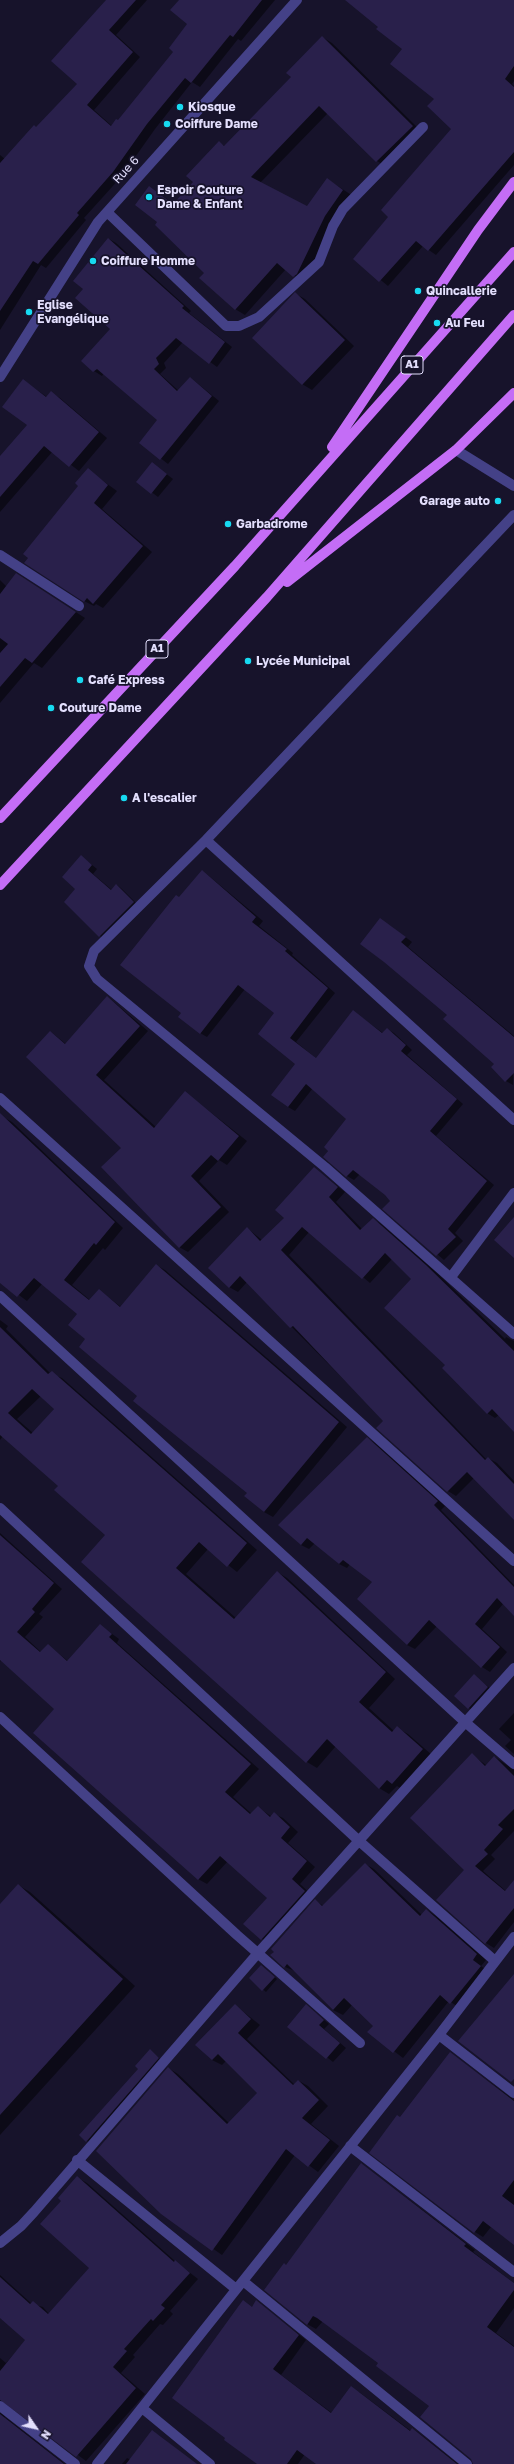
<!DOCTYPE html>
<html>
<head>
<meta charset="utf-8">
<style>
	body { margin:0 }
	#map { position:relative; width:514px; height:2464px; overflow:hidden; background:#17132b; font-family:"Golos Text",sans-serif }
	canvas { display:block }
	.north { position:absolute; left:16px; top:2408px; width:40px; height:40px; -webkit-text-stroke:3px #17132b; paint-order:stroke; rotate:124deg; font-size:11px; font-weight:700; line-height:16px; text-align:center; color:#e3dffd }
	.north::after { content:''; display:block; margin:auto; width:14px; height:18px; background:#e3dffd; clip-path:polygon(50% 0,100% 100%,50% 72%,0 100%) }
</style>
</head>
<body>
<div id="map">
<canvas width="514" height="2464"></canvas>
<div class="north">N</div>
</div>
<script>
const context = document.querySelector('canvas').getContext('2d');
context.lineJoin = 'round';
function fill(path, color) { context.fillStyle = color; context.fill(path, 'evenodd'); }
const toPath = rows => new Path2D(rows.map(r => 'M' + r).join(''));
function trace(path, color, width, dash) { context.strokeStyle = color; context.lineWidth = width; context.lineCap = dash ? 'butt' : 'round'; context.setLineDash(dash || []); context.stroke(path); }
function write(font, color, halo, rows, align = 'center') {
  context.font = font + ' "Golos Text",sans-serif'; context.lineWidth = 3.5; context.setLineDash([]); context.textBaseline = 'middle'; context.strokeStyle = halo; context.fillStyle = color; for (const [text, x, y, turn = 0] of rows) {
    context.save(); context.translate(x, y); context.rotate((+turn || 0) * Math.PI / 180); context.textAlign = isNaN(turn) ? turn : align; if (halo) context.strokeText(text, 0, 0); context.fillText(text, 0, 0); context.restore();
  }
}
const shadow = toPath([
	[107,0,147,0,116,35,140,57,94,110,112,126,119,122,175,52,189,24,180,0,275,0,241,41,238,39,200,87,192,82,155,129,121,177,84,218,86,220,46,268,41,265,0,330,0,155,5,159,79,84],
	[459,0,514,0,514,81,512,84,514,86,514,165,436,255,423,246,388,286,355,259,390,216,453,129,435,99],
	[322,37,332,43,422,132,387,167,377,161,328,113,260,183,307,207,327,179,353,196,303,282,286,269,245,315,235,309,206,272,159,222,150,187,174,204,194,182,219,143,225,146,292,77],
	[109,239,116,243,191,311,189,313,232,347,217,367,183,342,164,363,166,368,160,374,179,391,191,378,219,401,168,464,141,443,158,420,104,373,102,376,94,371,111,329,85,289],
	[296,294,305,299,354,346,312,390,302,384],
	[23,380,47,397,51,393,60,398,107,438,79,471,53,451,0,512,0,458,28,425],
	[152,463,173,479,158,497,137,481],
	[88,470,117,491,102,509,152,552,103,608,96,604,94,606,84,601,79,485],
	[0,580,7,587,26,580,85,618,42,668,34,663,0,703],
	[81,856,97,869,93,874,112,890,117,885,122,889,139,906,105,940,100,936],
	[203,871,263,921,259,926,293,953,292,955,335,993,296,1042,317,1059,354,1012,383,1033,387,1029,394,1033,412,1050,407,1055,463,1104,436,1136,494,1185,455,1233,463,1241,444,1260,384,1209,391,1201,386,1194,360,1174,354,1180,347,1176,324,1157,348,1119,313,1088,295,1111,288,1107,297,1063,276,1013,245,989,207,1037,200,1033,182,1012,179,898],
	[388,924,412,942,408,947,514,1036,513,1085,506,1081,495,1064,448,1015],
	[108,997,148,1031,104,1080,156,1127,185,1092,247,1141,227,1165,219,1160,199,1181,229,1212,188,1252,179,1247,122,1148,51,1032,66,1044],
	[3,1117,12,1122,123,1228,105,1250,103,1248,72,1285,90,1300,99,1290,121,1307,156,1265,165,1270,347,1427,273,1517,264,1512,248,1493,139,1396,87,1339,78,1314,42,1284,27,1301,0,1281,0,1121],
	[314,1168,345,1192,336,1202,362,1229,373,1219,381,1224,435,1271,505,1339,506,1337,514,1341,514,1431,499,1415,495,1418,487,1413,447,1364,412,1279,392,1259,370,1283,309,1232,289,1255,487,1460,488,1458,497,1463,514,1481,514,1519,474,1478,456,1496,448,1491,385,1421,247,1282,238,1292,229,1287,247,1228,262,1240,286,1218],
	[0,1320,8,1326,6,1329,51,1374,62,1378,257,1550,237,1572,208,1549,186,1574,236,1618,277,1572,287,1578,395,1679,369,1708,394,1731,397,1728,408,1734,432,1755,402,1789,397,1786,389,1794,379,1788,336,1746,317,1768,307,1762,106,1535,59,1486,3,1436,0,1440],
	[41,1396,55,1408,33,1433,17,1419],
	[367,1438,375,1443,445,1506,441,1510,514,1585,514,1615,503,1604,482,1629,507,1652,490,1672,482,1667,437,1626,415,1649,407,1645,373,1582,350,1564,347,1568,339,1564,315,1543,309,1549,301,1545],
	[0,1533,62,1589,39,1614,43,1617,25,1637,41,1652,48,1645,68,1661,100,1625,119,1639,117,1643,259,1769,233,1797,252,1814,258,1807,272,1817,274,1814,283,1818,298,1832,288,1843,315,1867,300,1884,313,1896,270,1944,262,1939,269,1897,228,1861,207,1884,198,1879,56,1709,1,1660,0,1662],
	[474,1676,494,1691,475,1712,469,1708],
	[514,1713,514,1754,505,1746,511,1740,499,1729],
	[472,1755,486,1765,495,1757,514,1770,514,1831,491,1855,495,1859,483,1871,506,1891,514,1881,514,1922,494,1948,486,1943,465,1870],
	[365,1864,374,1869,422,1915,427,1910,436,1916,486,1960,481,1966,489,1972,460,2008,449,2001,403,2058,369,2032,374,2026,352,2005,343,2015,333,2010,295,1971,285,1967,315,1901,324,1906],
	[18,1885,30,1892,135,1986,0,2135,0,1905],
	[264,1968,277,1979,266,1992,250,1978],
	[235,2005,260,2025,247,2039,295,2085,299,2081,308,2086,328,2106,311,2124,339,2146,318,2172,295,2155,222,2255,162,2213,168,2068,178,2074,229,2123,259,2092,226,2061,222,2065,212,2060],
	[307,2006,329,2024,324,2029,346,2048,333,2062,289,2027],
	[150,2051,164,2062,93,2145,87,2141,139,2069],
	[450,2053,514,2100,514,2244,491,2227,483,2237,475,2232,371,2152,401,2118],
	[362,2164,475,2250,473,2252,514,2283,514,2308,496,2333,514,2346,514,2464,501,2464,379,2363,323,2321,316,2329,307,2324,286,2266],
	[78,2178,87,2183,175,2261,198,2279,170,2311,173,2314,163,2325,160,2324,133,2355,135,2357,121,2373,145,2394,86,2461,11,2405,4,2408,5,2417,65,2464,0,2464,0,2358,6,2363,26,2340,0,2317,0,2275,32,2304,43,2307,49,2314,90,2268,62,2200],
	[257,2302,306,2340,281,2375,332,2413,359,2392,411,2431,413,2429,420,2434,458,2464,318,2464,305,2454,298,2464,259,2464,253,2307],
	[152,2431,160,2436,195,2464,122,2464,127,2458,131,2460]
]);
const building = toPath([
	[106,0,136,0,109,30,133,52,87,105,111,126,116,119,118,120,173,52,169,48,187,24,170,10,179,0,262,0,233,37,230,35,191,83,185,78,147,124,113,172,77,213,79,215,38,264,33,261,0,311,0,163,34,125,36,127,77,84,51,61],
	[345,0,514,0,514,66,505,79,514,87,514,152,428,251,416,241,379,282,353,259,388,217,381,210,451,129,427,106,434,99,390,64,402,49,376,29,378,27],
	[322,36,413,126,376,162,319,106,251,177,307,206,327,178,343,190,325,216,297,274,293,277,277,263,235,310,199,278,204,273,155,225,157,222,135,205,149,186,173,204,193,182,186,176,219,141,224,146,291,77,286,73],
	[108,238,184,306,182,308,225,342,209,364,176,338,156,358,159,364,154,369,177,391,190,377,212,396,160,460,139,443,157,420,97,369,93,372,81,361,110,329,75,298,83,289,73,281],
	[295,292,345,340,302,385,252,338],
	[23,379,46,397,51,391,99,432,69,467,44,446,0,497,0,456,27,425,2,407],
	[152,462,167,474,151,494,136,482],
	[88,468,108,485,94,503,143,546,93,604,87,598,84,602,24,563,28,558,23,554,78,486,75,483],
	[16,573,76,612,32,663,25,658,0,687,0,653,8,644,0,638,0,594],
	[81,855,92,865,88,870,111,890,116,884,134,902,99,937,64,902,75,889,62,877],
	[202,870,256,917,252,922,287,949,285,951,328,988,290,1038,316,1058,353,1010,382,1033,387,1028,406,1045,401,1051,457,1099,430,1131,487,1181,448,1229,456,1237,436,1256,382,1209,390,1201,385,1195,353,1170,346,1177,323,1157,328,1151,324,1147,346,1119,306,1084,288,1107,271,1095,295,1064,258,1034,274,1013,238,985,200,1034,178,1017,181,1013,120,965,176,895,179,897],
	[380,918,406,937,401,942,514,1037,514,1073,505,1082,491,1067,494,1064,443,1019,447,1015,384,962,360,944],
	[107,996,140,1026,96,1075,154,1128,185,1091,239,1136,218,1161,211,1155,191,1176,221,1207,179,1248,101,1167,121,1148,26,1057,50,1031,65,1044],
	[0,1113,115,1222,96,1245,94,1243,64,1280,89,1300,99,1289,120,1307,156,1264,339,1422,264,1512,244,1496,247,1493,133,1401,137,1396,79,1347,85,1339,68,1325,77,1314,34,1278,17,1297,0,1283],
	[314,1167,338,1187,329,1197,360,1230,373,1218,426,1265,514,1351,514,1432,492,1409,487,1414,442,1368,445,1365,384,1308,411,1279,385,1253,362,1279,302,1227,281,1250,485,1460,488,1457,514,1484,514,1520,467,1472,447,1492,376,1428,383,1421,293,1326,290,1328,240,1276,229,1288,208,1268,247,1227,260,1241,284,1218,275,1210],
	[514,1217,514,1258,494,1240],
	[0,1327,48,1374,52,1371,247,1543,227,1567,199,1542,176,1568,234,1619,277,1571,386,1672,359,1702,392,1732,397,1726,423,1749,392,1784,387,1780,379,1789,327,1739,306,1763,81,1562,105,1535,54,1490,58,1486,0,1435],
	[32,1389,54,1409,31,1434,8,1413],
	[367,1437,438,1501,434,1505,514,1587,514,1616,497,1598,475,1624,500,1647,481,1668,429,1620,407,1645,357,1599,372,1582,343,1560,339,1564,307,1538,301,1545,278,1525],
	[0,1535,54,1583,32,1609,35,1612,17,1632,40,1652,48,1644,67,1661,100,1624,112,1634,109,1637,251,1764,225,1792,250,1814,258,1806,270,1817,274,1812,290,1827,281,1838,307,1861,292,1879,305,1891,261,1940,243,1924,267,1898,220,1856,198,1880,33,1733,54,1709,0,1660],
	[474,1674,488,1687,468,1709,454,1696],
	[472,1753,485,1766,494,1756,514,1776,514,1809,498,1825,503,1829,484,1850,488,1854,475,1866,505,1891,514,1880,514,1908,485,1944,436,1900,464,1870,410,1818],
	[365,1863,420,1916,426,1909,477,1954,473,1960,481,1966,450,2004,440,1995,393,2053,367,2032,373,2026,344,1998,333,2010,287,1964,284,1968,270,1955,274,1952,271,1949,315,1899,322,1906],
	[18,1884,123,1979,0,2115,0,1904],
	[261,1965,275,1977,262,1991,249,1978],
	[514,1974,514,2079,511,2082,458,2041],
	[235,2004,251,2019,238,2033,293,2085,298,2080,319,2100,302,2118,330,2140,308,2167,286,2149,212,2251,161,2214,96,2151,168,2067,227,2124,257,2093,218,2054,212,2060,195,2045],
	[306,2004,324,2020,319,2025,340,2043,326,2059,287,2027],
	[150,2049,159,2058,86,2142,79,2135,138,2069,135,2066],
	[450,2052,514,2101,514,2180,502,2196,514,2205,514,2245,483,2221,474,2233,369,2153,397,2115,400,2117],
	[361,2163,466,2244,464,2246,514,2283,514,2290,487,2327,514,2347,514,2464,473,2464,471,2459,420,2417,429,2406,376,2366,378,2363,317,2318,313,2316,307,2325,264,2290,284,2263,286,2265],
	[77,2176,174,2262,175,2260,190,2273,161,2305,165,2308,153,2321,151,2319,124,2349,127,2351,113,2367,136,2388,76,2457,0,2400,0,2371,25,2340,0,2318,0,2277,30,2304,33,2301,48,2314,89,2268,40,2224,61,2201,58,2198],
	[243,2300,252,2307,256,2300,299,2335,273,2369,331,2413,351,2386,410,2431,412,2428,457,2464,316,2464,297,2450,287,2464,257,2464,224,2440,225,2438,172,2398],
	[0,2414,64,2464,0,2464],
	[152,2430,197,2464,126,2464]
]);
const street = toPath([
	[107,212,226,326,239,326,259,317,319,262,333,226,343,209,423,127],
	[0,377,98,222,297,0],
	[456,450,514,486],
	[514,515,206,840,94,951,89,966,97,979,325,1167,514,1334],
	[0,555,79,606],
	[206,840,514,1120],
	[0,1098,514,1561],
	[451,1277,514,1193],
	[0,1296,465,1722,514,1764],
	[0,1508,358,1840,495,1961],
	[0,1717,237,1935,360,2043],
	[439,2035,514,2093],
	[350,2146,514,2272],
	[77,2160,236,2289],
	[0,2243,21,2226,34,2212,258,1953,514,1668],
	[243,2281,467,2464],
	[0,2406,75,2464],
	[142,2408,210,2464],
	[97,2464,439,2035,514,1937]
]);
const primary = toPath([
	[332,447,478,230,514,182],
	[287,582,456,450,514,393],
	[0,818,235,566,514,252],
	[0,885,267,597,514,315]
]);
const markers = [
	[180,107,4,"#17daf1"],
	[167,124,4,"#17daf1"],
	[149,197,4,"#17daf1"],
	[93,261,4,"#17daf1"],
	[418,291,4,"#17daf1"],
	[29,312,4,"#17daf1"],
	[437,323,4,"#17daf1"],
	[498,501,4,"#17daf1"],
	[228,524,4,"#17daf1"],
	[248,661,4,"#17daf1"],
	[80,680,4,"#17daf1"],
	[51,708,4,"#17daf1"],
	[124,798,4,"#17daf1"]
];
const shields = [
	[412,365,22],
	[157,649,22]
];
const shieldNames = [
	["A1",412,365],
	["A1",157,649]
];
const poiNames = [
	["Kiosque",188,107],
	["Coiffure Dame",175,124],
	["Espoir Couture",157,190],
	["Dame & Enfant",157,204],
	["Coiffure Homme",101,261],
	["Quincallerie",426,291],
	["Eglise",37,305],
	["Evangélique",37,319],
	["Au Feu",445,323],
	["Garage auto",490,501,"right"],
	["Garbadrome",236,524],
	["Lycée Municipal",256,661],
	["Café Express",88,680],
	["Couture Dame",59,708],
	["A l'escalier",132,798]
];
const streetNames = [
	["Rue 6",126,170,-48]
];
fill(shadow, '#0007');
fill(building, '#29204b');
trace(street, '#444187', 10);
trace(primary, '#c46df6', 10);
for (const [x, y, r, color] of markers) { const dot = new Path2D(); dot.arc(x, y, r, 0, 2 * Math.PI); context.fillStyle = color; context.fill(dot); trace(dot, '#17132b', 1.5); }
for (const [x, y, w] of shields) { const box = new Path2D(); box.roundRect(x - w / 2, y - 9, w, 18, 3); context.fillStyle = '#17132b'; context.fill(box); trace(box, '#e3dffd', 1); }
write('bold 11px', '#e3dffd', null, shieldNames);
write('bold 12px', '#e3dffd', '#17132b', poiNames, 'left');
write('12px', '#e3dffd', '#17132b', streetNames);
</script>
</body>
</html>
